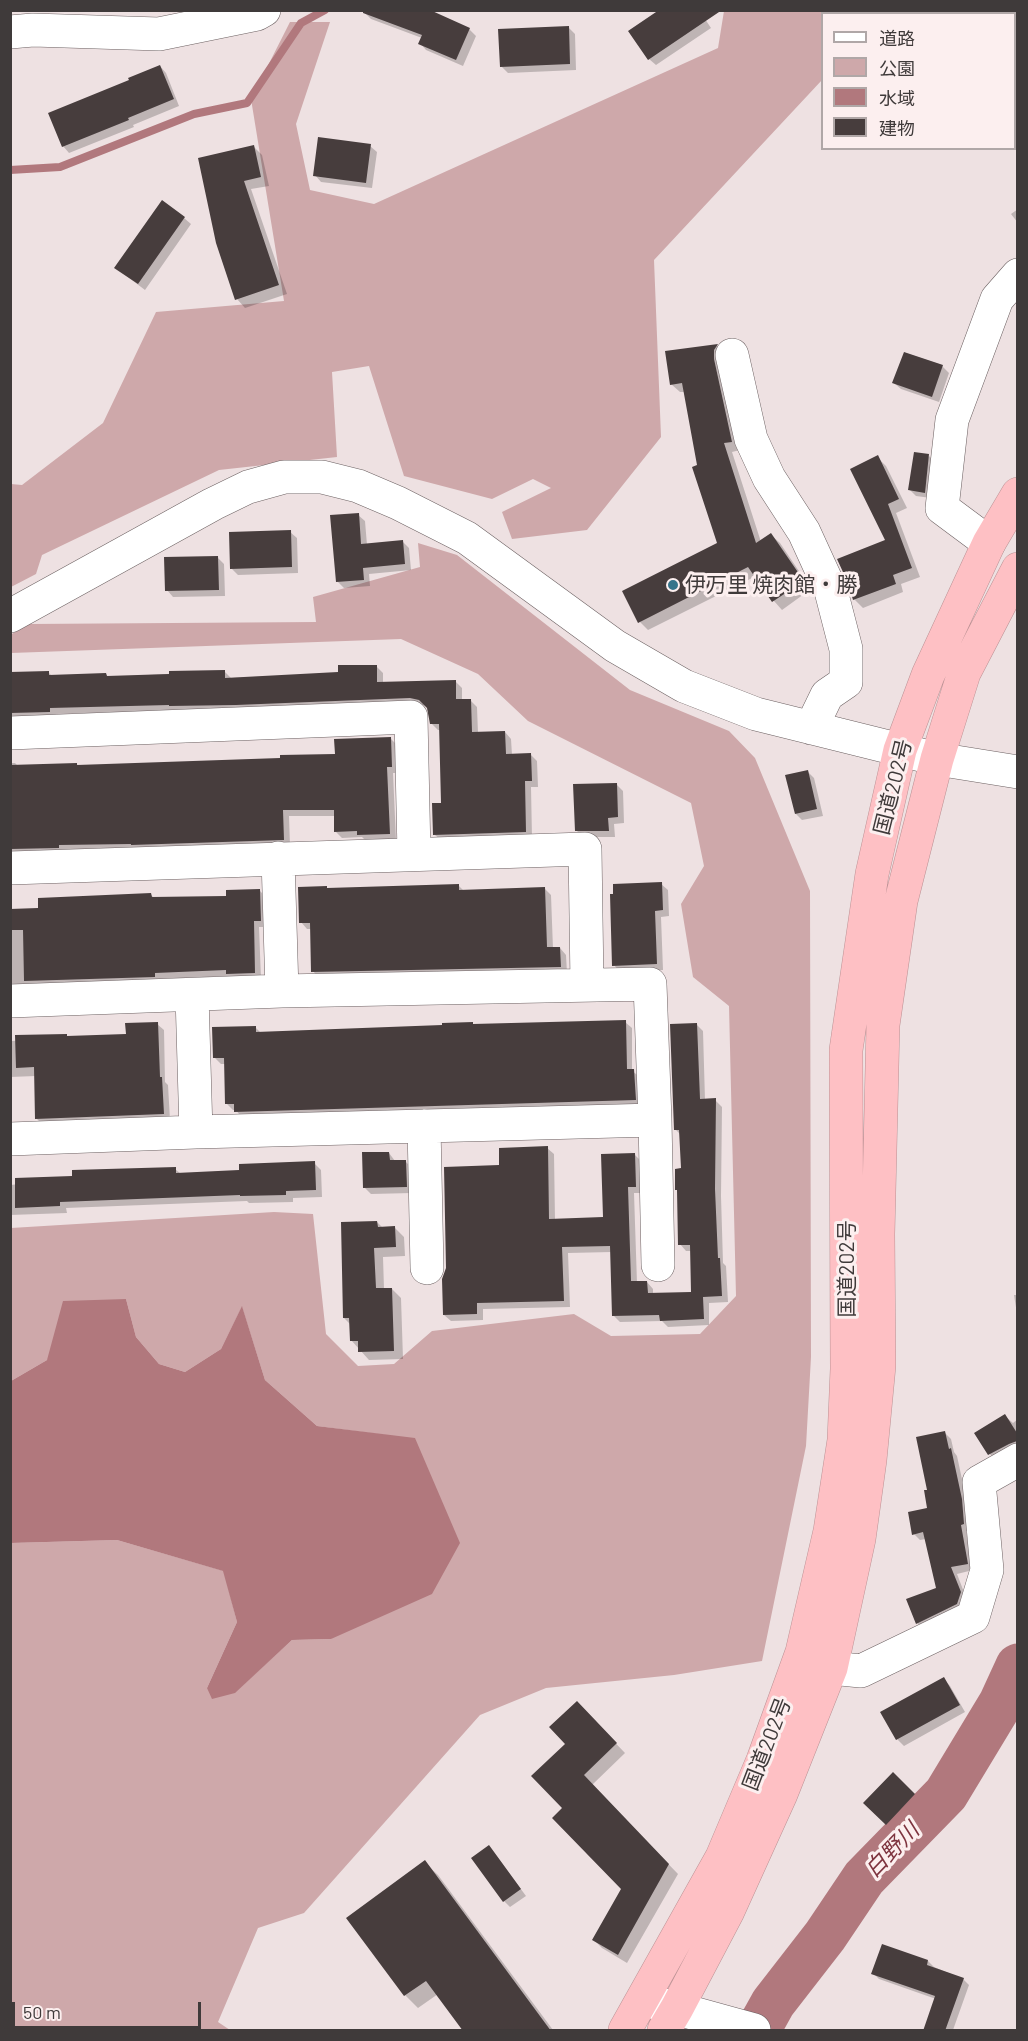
<!DOCTYPE html>
<html>
<head>
<meta charset="utf-8">
<style>
	body { margin:0 }
	#map { position:relative; width:1028px; height:2041px; overflow:hidden; background:#eee1e2; font-family:Barlow,"Noto Sans JP",sans-serif }
	canvas { display:block }
	.frame { position:absolute; inset:0; border:12px solid #3f3a3a; pointer-events:none }
	.legend { position:absolute; left:821px; top:12px; width:195px; height:138px; box-sizing:border-box; background:#fcefef; border:2px solid #b0a7a7; margin:0; padding:8px 10px; list-style:none; font-size:18px; color:#3f3a3a }
	.legend li { display:flex; align-items:center; gap:12px; height:30px }
	.legend b { width:30px; border:2px solid #b0a7a7 }
	.scale { position:absolute; left:12px; top:2002px; width:189px; height:27px; box-sizing:border-box; border:3px solid #3f3a3a; border-top:0; padding-left:8px; font-size:18px; line-height:21px; white-space:nowrap; color:#3f3a3a; -webkit-text-stroke:4px #fcefef; paint-order:stroke }
</style>
</head>
<body>
<div id="map">
<canvas width="1028" height="2041"></canvas>
<div class="frame"></div>
<ul class="legend">
<li><b style="height:8px;background:#fff"></b>道路</li>
<li><b style="height:16px;background:#cea8aa"></b>公園</li>
<li><b style="height:16px;background:#b1787d"></b>水域</li>
<li><b style="height:16px;background:#473d3d"></b>建物</li>
</ul>
<div class="scale">50 m</div>
</div>
<script>
const context = document.querySelector('canvas').getContext('2d');
context.lineJoin = 'round';
function fill(path, color) { context.fillStyle = color; context.fill(path, 'evenodd'); }
const toPath = rows => new Path2D(rows.map(r => 'M' + r).join(''));
function trace(path, color, width, dash) { context.strokeStyle = color; context.lineWidth = width; context.lineCap = dash ? 'butt' : 'round'; context.setLineDash(dash || []); context.stroke(path); }
function write(font, color, halo, rows, align = 'center') {
  context.font = font + ' Barlow,"Noto Sans JP",sans-serif'; context.lineWidth = 6; context.setLineDash([]); context.textBaseline = 'middle'; context.strokeStyle = halo; context.fillStyle = color; for (const [text, x, y, turn = 0] of rows) {
    context.save(); context.translate(x, y); context.rotate((+turn || 0) * Math.PI / 180); context.textAlign = isNaN(turn) ? turn : align; if (halo) context.strokeText(text, 0, 0); context.fillText(text, 0, 0); context.restore();
  }
}
const green = toPath([
	[724,11,857,11,856,13,822,14,822,80,654,260,661,437,587,530,512,539,502,512,551,488,533,479,492,499,404,476,369,366,332,372,337,457,219,470,42,555,36,574,11,587,11,484,22,485,103,423,156,312,284,301,251,99,290,22,330,22,296,124,310,190,374,204,718,48],
	[418,543,457,555,630,690,729,731,755,758,810,891,811,1357,806,1446,762,1661,674,1675,546,1688,480,1715,304,1913,258,1928,218,2022,230,2030,11,2030,11,1543,117,1540,224,1571,237,1622,207,1688,235,1692,292,1640,331,1639,415,1439,317,1426,265,1380,242,1307,221,1349,185,1372,159,1364,136,1337,126,1299,47,1360,11,1381,11,1228,274,1212,313,1214,326,1334,358,1366,394,1364,432,1331,574,1314,611,1336,700,1334,736,1296,729,1006,693,977,681,904,704,866,691,803,528,721,478,674,401,639,11,653,10,635,29,624,316,622,313,597,420,567]
]);
const water = toPath([
	[126,1299,136,1337,159,1364,185,1372,221,1349,242,1306,265,1380,317,1426,415,1438,460,1543,432,1594,331,1639,292,1640,235,1693,212,1699,207,1688,237,1622,223,1571,117,1540,11,1543,11,1381,47,1360,63,1301]
]);
const shadow = toPath([
	[699,10,711,28,656,65,649,59],
	[875,10,905,10,908,14,872,14],
	[364,12,469,29,476,36,463,66,426,50,420,43,422,38,371,19],
	[568,27,575,34,576,70,508,73,501,66],
	[160,66,166,73,179,106,133,125,134,127,69,153,63,146,131,81],
	[370,146,377,152,372,188,321,182,315,175],
	[254,147,262,155,269,186,251,189,287,294,245,308,237,299,218,243],
	[1018,209,1018,223,1011,214],
	[184,218,191,224,145,290,116,268],
	[717,345,725,353,740,450,732,452,761,542,771,535,780,543,811,589,782,610,774,601,756,576,648,630,640,622,718,544,699,466,685,392,680,392,671,384],
	[942,366,949,373,939,402,901,389,894,383],
	[929,456,935,462,931,498,916,496,909,489],
	[877,457,886,466,907,508,896,513,920,577,901,584,903,592,863,608,854,599,888,541],
	[358,515,365,521,367,545,402,541,409,548,411,570,369,574,370,586,344,588,337,581],
	[290,532,297,538,298,573,238,575,232,569],
	[217,557,224,564,225,596,173,597,167,590],
	[376,666,383,673,383,683,456,682,462,688,462,701,470,700,477,707,478,733,505,732,511,739,512,755,530,754,537,761,538,787,531,787,532,838,442,841,435,835,443,804,440,730,438,730,431,723,427,706,418,704,56,714,56,718,13,719,10,716,10,673,48,672,52,676,106,675,109,677,224,671,231,678,339,673],
	[390,738,397,745,398,773,393,773,396,840,366,841,362,837,342,838,336,832,335,816,289,816,290,846,10,855,10,763,15,763,18,766,77,764,78,766,281,760,336,755],
	[808,772,814,778,823,816,802,820,796,814],
	[616,784,623,791,624,823,614,824,615,837,583,837,576,830],
	[661,884,668,890,669,916,661,917,663,970,620,972,614,965],
	[458,885,464,891,545,889,551,895,553,949,560,948,566,955,567,973,319,978,313,971,312,929,307,929,301,922,328,890],
	[260,891,266,897,267,927,259,927,261,979,231,976,161,979,161,983,10,987,10,910,40,909,151,895,155,899,228,897],
	[625,1022,632,1028,632,1071,640,1077,641,1106,242,1118,236,1110,233,1110,226,1103,225,1064,221,1064,214,1057,255,1027,261,1033],
	[157,1024,164,1030,165,1082,168,1085,170,1120,43,1125,37,1119,36,1076,10,1077,10,1041,127,1036],
	[696,1024,703,1031,705,1100,715,1100,722,1107,721,1196,723,1263,726,1266,728,1302,709,1303,709,1325,668,1327,662,1321,620,1322,614,1316,612,1252,568,1253,570,1307,483,1309,483,1320,451,1321,444,1315,501,1166,547,1148,554,1154,555,1220,604,1219,634,1154,641,1161,642,1193,634,1193,637,1283,647,1282,653,1289,653,1294,692,1293,691,1251,686,1251,680,1244,679,1192,677,1190,682,1170,681,1135,675,1129],
	[389,1153,395,1161,405,1161,412,1168,412,1193,371,1194,364,1187],
	[314,1163,321,1170,322,1197,293,1198,293,1202,249,1203,247,1201,66,1208,67,1213,10,1215,10,1185,175,1169,181,1174,241,1172],
	[377,1222,383,1228,395,1228,404,1237,405,1256,383,1257,384,1289,392,1289,401,1298,403,1359,369,1360,351,1340,350,1324,344,1318],
	[1014,1295,1018,1295,1018,1320],
	[1005,1416,1013,1423,1018,1419,1018,1449,996,1461,990,1454,976,1434],
	[944,1432,951,1439,954,1452,957,1456,968,1507,970,1531,966,1531,973,1570,957,1574,967,1600,964,1610,924,1629,917,1623,938,1589,926,1539,920,1540,914,1534,929,1509,929,1491],
	[944,1679,950,1686,965,1712,904,1746,897,1739],
	[577,1703,625,1753,592,1785,678,1874,627,1963,602,1948,593,1939,623,1889,564,1808],
	[893,1774,921,1801,893,1830,865,1803],
	[495,1854,526,1896,510,1907,504,1901],
	[424,1862,438,1875,553,2030,464,2030,438,1994,418,2008,405,1995],
	[928,1961,934,1967,963,1979,969,1985,953,2030,925,2030,936,1999,879,1979,873,1973]
]);
const stream = toPath([
	[10,170,60,167,194,114,247,103,301,23,325,10]
]);
const river = toPath([
	[758,2030,773,2003,825,1936,864,1878,946,1794,1001,1703,1018,1666]
]);
const building = toPath([
	[363,10,430,10,470,28,456,60,418,44,422,35,363,13],
	[659,10,722,10,648,60,628,31],
	[569,26,570,64,500,67,498,29],
	[160,65,174,99,128,118,129,120,62,147,48,113,129,80,128,78],
	[318,137,371,144,366,183,313,176],
	[254,145,261,177,244,181,279,285,235,300,216,243,198,158],
	[162,200,185,217,138,284,114,268],
	[718,344,714,350,714,359,732,442,724,443,756,543,771,533,804,581,772,602,748,567,638,623,622,591,717,543,692,467,697,465,682,383,670,385,665,351],
	[904,352,943,365,932,397,892,383],
	[914,452,929,454,925,493,908,490],
	[878,455,899,499,888,504,912,568,893,575,896,584,853,600,848,583,837,559,885,540,850,469],
	[359,513,361,544,403,540,405,564,363,568,364,580,336,582,330,515],
	[291,530,292,567,230,569,229,532],
	[218,556,219,590,165,591,164,557],
	[338,665,377,665,377,682,456,680,456,699,471,699,472,732,505,731,506,754,531,753,532,781,525,781,526,832,433,835,432,803,441,803,439,724,430,724,427,708,419,700,410,698,236,705,169,706,169,705,50,708,50,712,10,713,10,672,49,671,49,675,106,673,107,676,169,674,169,671,225,670,225,678,338,672],
	[391,737,392,767,387,767,390,834,357,835,357,831,334,832,334,810,283,810,284,840,131,845,131,844,59,845,59,848,10,849,10,765,77,763,77,765,280,758,280,755,335,754,334,739],
	[808,770,817,809,795,814,785,775],
	[617,783,618,817,608,818,609,831,575,831,573,784],
	[662,882,663,910,655,911,657,964,612,966,610,894,613,894,613,884],
	[459,884,459,890,545,887,547,947,560,947,561,967,311,972,310,923,299,923,298,887,327,886,327,888],
	[260,889,261,921,254,921,255,973,226,974,226,970,155,973,155,977,24,981,23,930,10,930,10,909,38,908,38,898,151,893,152,897,226,896,226,890],
	[626,1020,627,1069,634,1069,636,1100,234,1112,234,1104,225,1104,224,1058,213,1058,212,1027,256,1026,256,1032,442,1025,442,1023,473,1022,473,1024],
	[158,1022,160,1077,162,1077,164,1114,35,1119,34,1067,16,1068,15,1035,67,1034,67,1036,126,1034,125,1023],
	[697,1023,700,1099,716,1098,715,1189,718,1258,720,1258,722,1296,703,1297,704,1319,660,1321,659,1315,612,1316,610,1246,562,1247,564,1301,477,1303,477,1314,443,1315,442,1279,446,1268,444,1167,499,1165,499,1148,548,1146,549,1219,603,1217,601,1154,635,1153,636,1187,628,1187,631,1281,647,1281,648,1293,691,1292,690,1245,678,1245,677,1190,675,1190,675,1169,681,1168,679,1130,674,1130,670,1024],
	[362,1152,389,1152,390,1160,406,1160,407,1187,363,1188],
	[315,1161,316,1190,286,1191,286,1195,240,1196,240,1195,60,1202,60,1206,15,1208,15,1178,72,1176,72,1170,176,1167,176,1173,239,1170,239,1164],
	[377,1221,378,1227,395,1226,396,1247,374,1248,376,1288,392,1288,394,1351,358,1352,358,1341,350,1341,349,1318,343,1318,341,1222],
	[1005,1414,1017,1433,1017,1441,1009,1444,988,1455,974,1433],
	[945,1431,949,1449,951,1448,962,1499,964,1524,961,1525,968,1564,951,1567,961,1592,957,1604,916,1624,906,1599,936,1588,923,1532,912,1535,908,1512,927,1508,924,1490,927,1490,916,1437],
	[944,1677,960,1705,896,1740,880,1712],
	[577,1701,617,1743,584,1775,669,1864,618,1955,592,1940,621,1889,552,1818,562,1808,531,1776,565,1744,549,1727],
	[893,1772,915,1794,886,1825,863,1803],
	[489,1845,521,1889,503,1902,471,1858],
	[425,1860,551,2031,463,2031,426,1981,404,1996,346,1918],
	[882,1944,928,1960,927,1965,964,1978,945,2031,923,2031,935,1996,871,1974]
]);
const minor = toPath([
	[927,14,929,10],
	[10,32,33,30,159,34,257,14,264,10],
	[732,355,751,439,769,478,804,532,831,591,846,649,846,682,827,695,811,728],
	[989,543,942,508,952,420,997,299,1018,275],
	[10,616,213,504,248,487,284,477,322,477,358,486,398,503,467,538,615,646,684,686,756,714,937,759,1018,772],
	[10,733,411,717,414,854],
	[278,858,282,991],
	[10,868,585,849,587,984],
	[192,995,196,1132],
	[10,1001,282,991,650,984,655,1120,196,1132,10,1139],
	[655,1120,658,1265],
	[424,1126,427,1268],
	[831,1668,861,1671,973,1617,987,1570,979,1482,1018,1460],
	[649,2001,754,2030]
]);
const highway = toPath([
	[625,2030,722,1857,763,1760,802,1652,830,1531,844,1440,847,1369,846,1050,872,874,900,750,928,675,989,543,1018,494],
	[664,2030,677,2008,728,1911,781,1794,831,1668,859,1539,870,1460,879,1366,878,1234,883,1025,901,901,937,759,964,673,1018,569]
]);
const markers = [
	[673,585,6,"#36748a"]
];
const poiNames = [
	["伊万里 焼肉館・勝",685,585]
];
const streetNames = [
	["国道202号",893,787,-76],
	["国道202号",847,1269,-90],
	["国道202号",767,1744,-69]
];
const waterNames = [
	["白野川",892,1850,-46]
];
fill(green, '#cea8aa');
fill(water, '#b1787d');
fill(shadow, '#0003');
trace(stream, '#b1787d', 8);
trace(river, '#b1787d', 45);
fill(building, '#473d3d');
trace(minor, '#6c6162', 34);
trace(highway, '#bb9194', 34);
trace(minor, '#fff', 33);
trace(highway, '#fec0c4', 33);
for (const [x, y, r, color] of markers) { const dot = new Path2D(); dot.arc(x, y, r, 0, 2 * Math.PI); context.fillStyle = color; context.fill(dot); trace(dot, '#fcefef', 2); }
write('21px', '#3f3a3a', '#fcefef', poiNames, 'left');
write('21px', '#3f3a3a', '#fcefef', streetNames);
write('italic 22px', '#7e343f', '#fcefef', waterNames);
</script>
</body>
</html>
